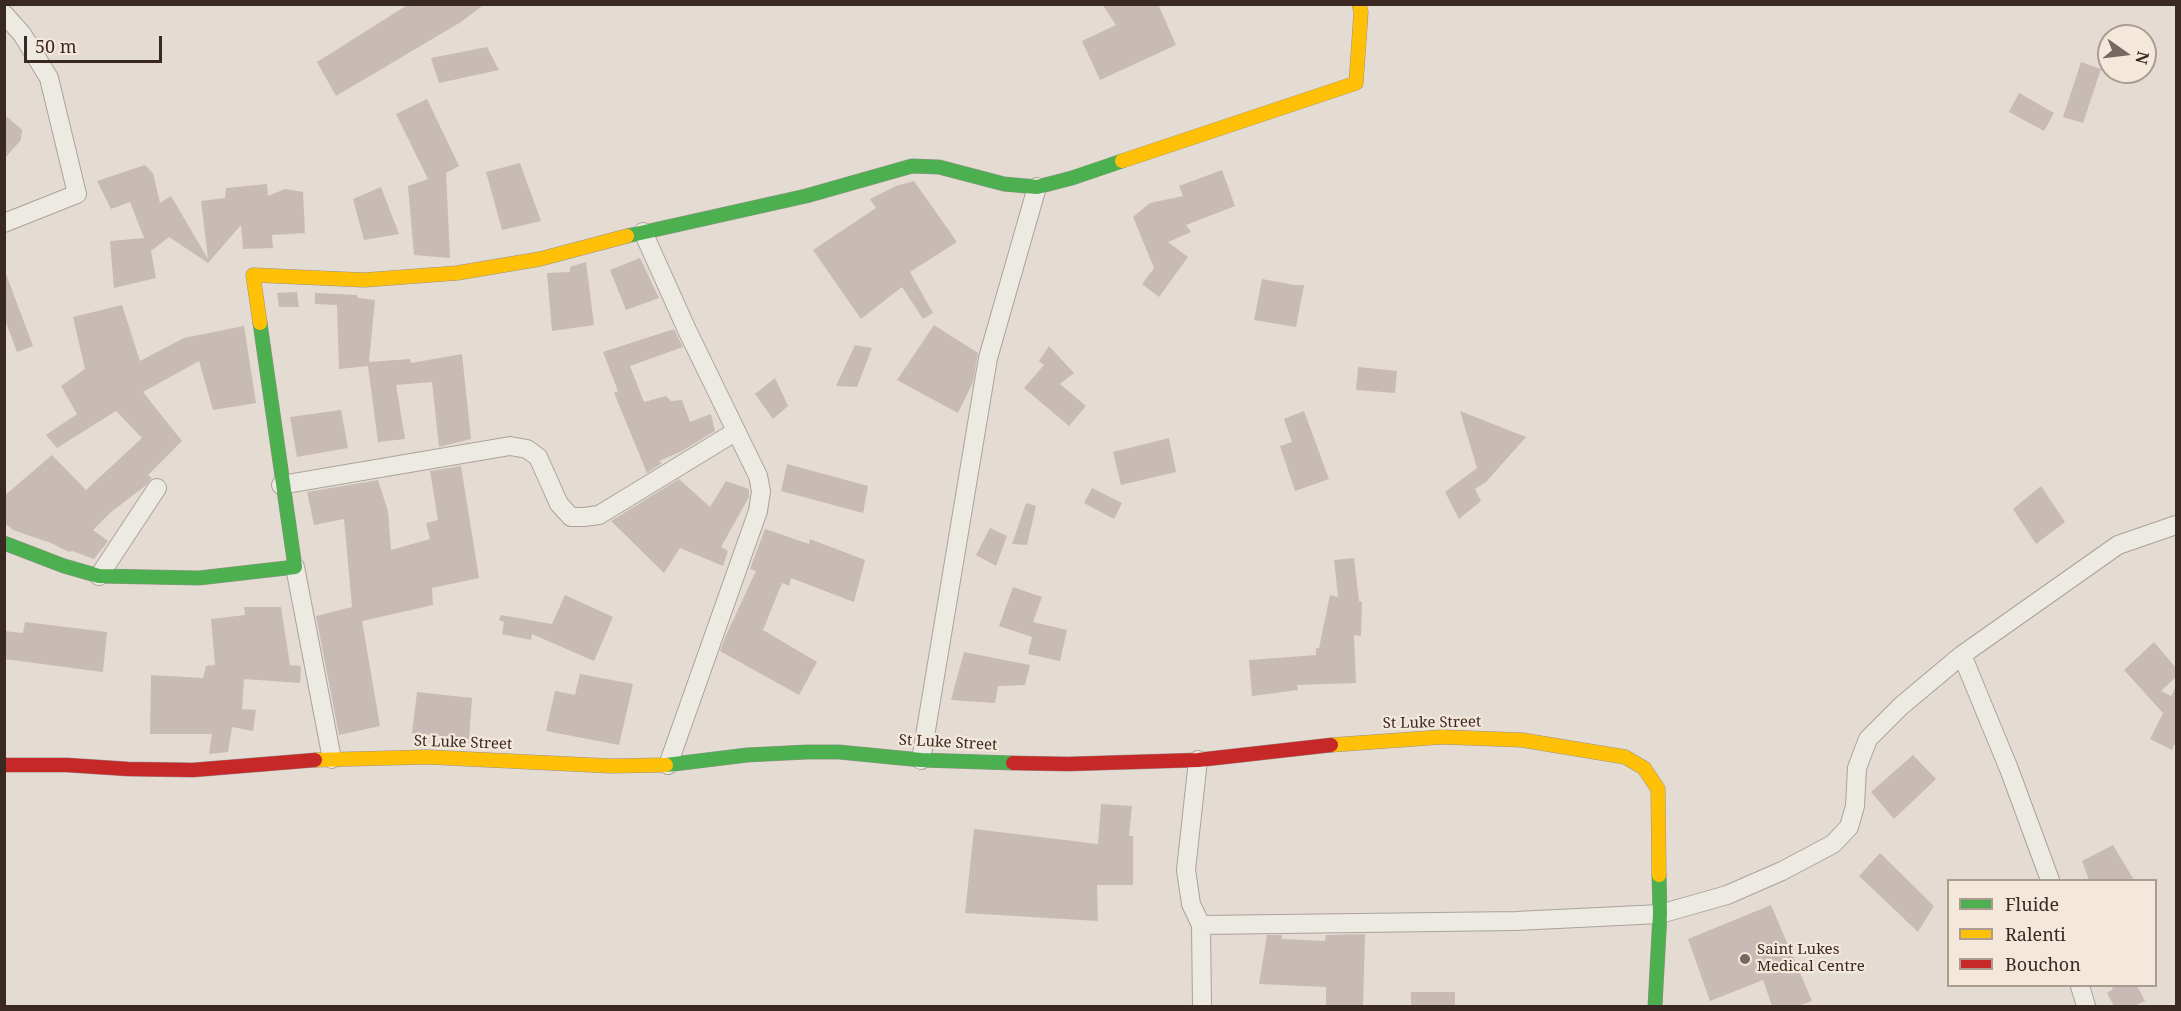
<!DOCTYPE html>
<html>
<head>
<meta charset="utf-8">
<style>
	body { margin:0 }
	#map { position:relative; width:2181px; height:1011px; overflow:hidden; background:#e4dcd3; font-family:"Noto Serif",serif }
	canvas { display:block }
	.frame { position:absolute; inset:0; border:6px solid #3a2922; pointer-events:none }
	.legend { position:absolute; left:1947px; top:879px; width:210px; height:108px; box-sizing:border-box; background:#f4e8da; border:2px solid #aa9c90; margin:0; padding:8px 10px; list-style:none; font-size:18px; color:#3a2922 }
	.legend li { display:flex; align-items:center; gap:12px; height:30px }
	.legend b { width:30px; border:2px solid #aa9c90 }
	.north { position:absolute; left:2097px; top:24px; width:60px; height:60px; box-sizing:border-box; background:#f4e8da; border:2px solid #aa9c90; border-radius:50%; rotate:104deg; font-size:16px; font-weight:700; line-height:24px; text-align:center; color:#3a2922 }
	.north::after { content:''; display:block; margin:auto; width:21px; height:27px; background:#766860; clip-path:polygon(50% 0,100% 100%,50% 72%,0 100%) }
	.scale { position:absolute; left:24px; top:36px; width:138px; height:27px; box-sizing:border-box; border:3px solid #3a2922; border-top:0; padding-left:8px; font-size:18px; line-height:21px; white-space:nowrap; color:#3a2922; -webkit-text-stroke:4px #f4e8da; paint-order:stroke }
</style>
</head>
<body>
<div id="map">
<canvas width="2181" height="1011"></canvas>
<div class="frame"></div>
<ul class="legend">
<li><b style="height:8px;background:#4caf50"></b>Fluide</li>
<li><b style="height:8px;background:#ffc107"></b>Ralenti</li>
<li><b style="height:8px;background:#c62828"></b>Bouchon</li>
</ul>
<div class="north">N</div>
<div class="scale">50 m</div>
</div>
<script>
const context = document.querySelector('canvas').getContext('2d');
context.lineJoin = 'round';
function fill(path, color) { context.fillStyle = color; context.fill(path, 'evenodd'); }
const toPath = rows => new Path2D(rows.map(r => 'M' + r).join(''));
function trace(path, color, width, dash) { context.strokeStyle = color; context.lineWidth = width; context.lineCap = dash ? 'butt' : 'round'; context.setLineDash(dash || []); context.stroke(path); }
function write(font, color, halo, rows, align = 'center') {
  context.font = font + ' "Noto Serif",serif'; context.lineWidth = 4.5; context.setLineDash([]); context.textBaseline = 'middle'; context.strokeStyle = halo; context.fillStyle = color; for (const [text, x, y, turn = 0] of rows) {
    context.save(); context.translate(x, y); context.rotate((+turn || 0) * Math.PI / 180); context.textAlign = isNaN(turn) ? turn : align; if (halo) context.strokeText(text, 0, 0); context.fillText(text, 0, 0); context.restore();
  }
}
const building = toPath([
	[409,4,485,4,461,22,336,96,317,62],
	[1102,4,1158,4,1176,45,1100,80,1082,41,1116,25],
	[487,47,499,70,439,83,431,58],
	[2081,62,2101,69,2083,123,2063,117],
	[2019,93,2054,113,2044,131,2009,112],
	[427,99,459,166,446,173,450,258,414,255,408,186,428,179,396,114],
	[4,114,22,130,21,140,4,159],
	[520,163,541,221,502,230,486,172],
	[145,165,153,173,160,203,171,196,208,259,201,201,225,198,226,188,267,184,268,196,285,189,303,192,305,233,272,235,273,248,243,249,241,225,208,263,169,237,151,251,156,278,114,288,110,241,144,238,130,202,111,209,97,181],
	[1222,170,1235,206,1186,225,1191,232,1168,242,1188,257,1159,297,1142,284,1154,268,1133,217,1150,203,1183,196,1179,186],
	[914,181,957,242,910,272,933,313,923,319,902,287,861,319,813,250,876,208,870,199,896,186],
	[381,187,399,234,364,240,353,199],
	[640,258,659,298,626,310,610,270],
	[586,262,594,325,552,331,547,273,570,272,570,267],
	[4,274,6,274,33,346,17,352,4,317],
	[1262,279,1294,285,1304,285,1296,327,1254,320],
	[297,292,299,307,279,307,277,293],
	[315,293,357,295,358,298,375,300,369,362,410,359,411,363,462,354,471,439,439,447,432,382,396,385,405,439,378,442,368,366,339,369,337,305,315,304],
	[122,305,140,361,184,338,244,326,256,403,213,410,199,361,143,392,182,441,148,475,152,478,145,486,110,513,93,530,108,541,94,559,72,551,69,552,51,543,13,530,4,522,4,496,52,455,86,490,142,438,116,411,57,448,46,435,77,414,61,386,85,369,73,317],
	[934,325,978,353,973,382,958,413,897,380],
	[674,329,683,347,630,366,644,402,666,396,671,401,682,400,690,422,711,414,715,431,682,451,659,461,662,463,647,473,614,393,618,391,603,352],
	[855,345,872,348,857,387,836,386],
	[1049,346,1074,373,1060,384,1086,406,1069,426,1024,388,1044,365,1039,361],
	[1358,367,1397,371,1395,393,1356,390],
	[775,378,788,406,773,419,755,394],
	[341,410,348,448,297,457,290,417],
	[1304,411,1329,479,1295,491,1280,446,1292,442,1284,419],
	[1460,411,1526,437,1486,482,1475,489,1481,501,1459,519,1445,492,1477,468],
	[1169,438,1176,472,1121,485,1113,452],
	[787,464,868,486,863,513,781,491],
	[461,466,479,578,432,588,433,605,362,621,380,726,339,735,316,616,352,607,344,519,314,525,307,492,378,480,388,511,391,550,430,539,426,523,438,520,430,471],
	[679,479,710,507,726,481,749,489,749,497,721,547,728,551,723,566,680,548,664,573,611,521],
	[2041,486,2065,522,2036,544,2013,509],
	[1092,488,1122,503,1114,519,1084,503],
	[1026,503,1036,506,1027,545,1012,544],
	[990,528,1007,536,996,566,976,555],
	[765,529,809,544,810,539,865,560,854,602,791,578,789,586,782,583,763,630,817,662,799,695,720,651,727,633,756,571,750,569],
	[1354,558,1359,601,1362,602,1361,636,1354,635,1356,683,1297,685,1298,690,1252,696,1249,660,1316,655,1316,648,1319,648,1330,595,1338,597,1334,560],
	[1013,587,1042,597,1033,622,1067,630,1060,661,1028,654,1032,637,999,626],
	[565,595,613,617,594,661,532,634,531,640,502,634,504,622,499,620,501,615,552,624],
	[244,607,281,607,290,665,301,666,300,683,244,679,242,709,256,710,253,731,232,727,228,752,209,754,212,734,150,734,151,675,203,678,206,666,215,665,211,619,245,615],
	[25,622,107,632,103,672,4,659,4,631,23,633],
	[2154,642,2176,668,2176,677,2161,691,2171,696,2176,686,2176,741,2172,750,2150,739,2163,713,2124,670],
	[964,652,1030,665,1025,685,998,686,995,703,951,700],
	[580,674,633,684,619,745,546,731,555,691,575,695],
	[417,692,472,698,469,739,412,733],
	[1913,755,1936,779,1894,819,1871,792],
	[1101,804,1132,806,1129,836,1133,836,1133,885,1097,885,1098,921,965,913,974,829,1098,844],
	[2113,845,2134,880,2089,880,2082,861],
	[1880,853,1934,906,1918,932,1859,876],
	[1771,905,1812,1001,1798,1006,1772,1006,1763,980,1710,1001,1688,939],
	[1365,934,1363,1006,1326,1006,1326,987,1259,984,1267,935,1282,935,1282,939,1325,941,1326,935],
	[2111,986,2137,986,2145,1001,2134,1006,2114,1006,2107,993,2113,989],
	[1411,992,1455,992,1455,1006,1411,1006]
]);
const street = toPath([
	[4,14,22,34,49,78,77,194,4,223],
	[643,232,687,330,758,476,761,491,758,511,668,765],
	[281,485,510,446,527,449,538,457,559,504,571,517,584,517,599,515,735,432],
	[295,567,332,759],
	[99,576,157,488],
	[1962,655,2009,769,2050,880],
	[921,760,988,358,1037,187],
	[1198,760,1186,870,1191,904,1201,925,1516,921,1660,914,1727,895,1782,871,1833,844,1849,827,1855,806,1857,768,1868,739,1901,706,1962,655,2118,545,2176,525],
	[1201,925,1202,1006],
	[2080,986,2086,1006]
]);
const fast = toPath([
	[627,236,806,196,912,166,939,167,1004,184,1037,187,1072,178,1122,161],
	[4,543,64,566,99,576,199,578,295,567,260,323],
	[666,765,747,755,807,752,839,752,921,760,1013,763],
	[1655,1006,1660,914,1659,875]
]);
const slow = toPath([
	[1122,161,1356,83,1361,12,1359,4],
	[260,323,253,275,364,280,457,273,540,259,627,236],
	[1331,745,1442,737,1522,740,1625,757,1644,768,1658,789,1659,875],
	[315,760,427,757,611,766,666,765]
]);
const jam = toPath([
	[1013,763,1068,764,1198,760,1331,745],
	[4,765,67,765,128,769,193,770,315,760]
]);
const markers = [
	[1745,959,6,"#766860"]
];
const streetNames = [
	["St Luke Street",1432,723,-1],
	["St Luke Street",463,743,2],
	["St Luke Street",948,743,3]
];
const poiNames = [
	["Saint Lukes",1757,950],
	["Medical Centre",1757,967]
];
fill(building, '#c8bab4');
trace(street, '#aaa29b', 20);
trace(fast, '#9a918b', 15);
trace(slow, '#9a918b', 15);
trace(jam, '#9a918b', 15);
trace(street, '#ede9e3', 18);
trace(fast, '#4caf50', 14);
trace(slow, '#ffc107', 14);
trace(jam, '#c62828', 14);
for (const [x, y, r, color] of markers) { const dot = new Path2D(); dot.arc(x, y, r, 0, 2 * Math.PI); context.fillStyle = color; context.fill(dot); trace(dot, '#f4e8da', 2); }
write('15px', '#3a2922', '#f4e8da', streetNames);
write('15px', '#3a2922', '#f4e8da', poiNames, 'left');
</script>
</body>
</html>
